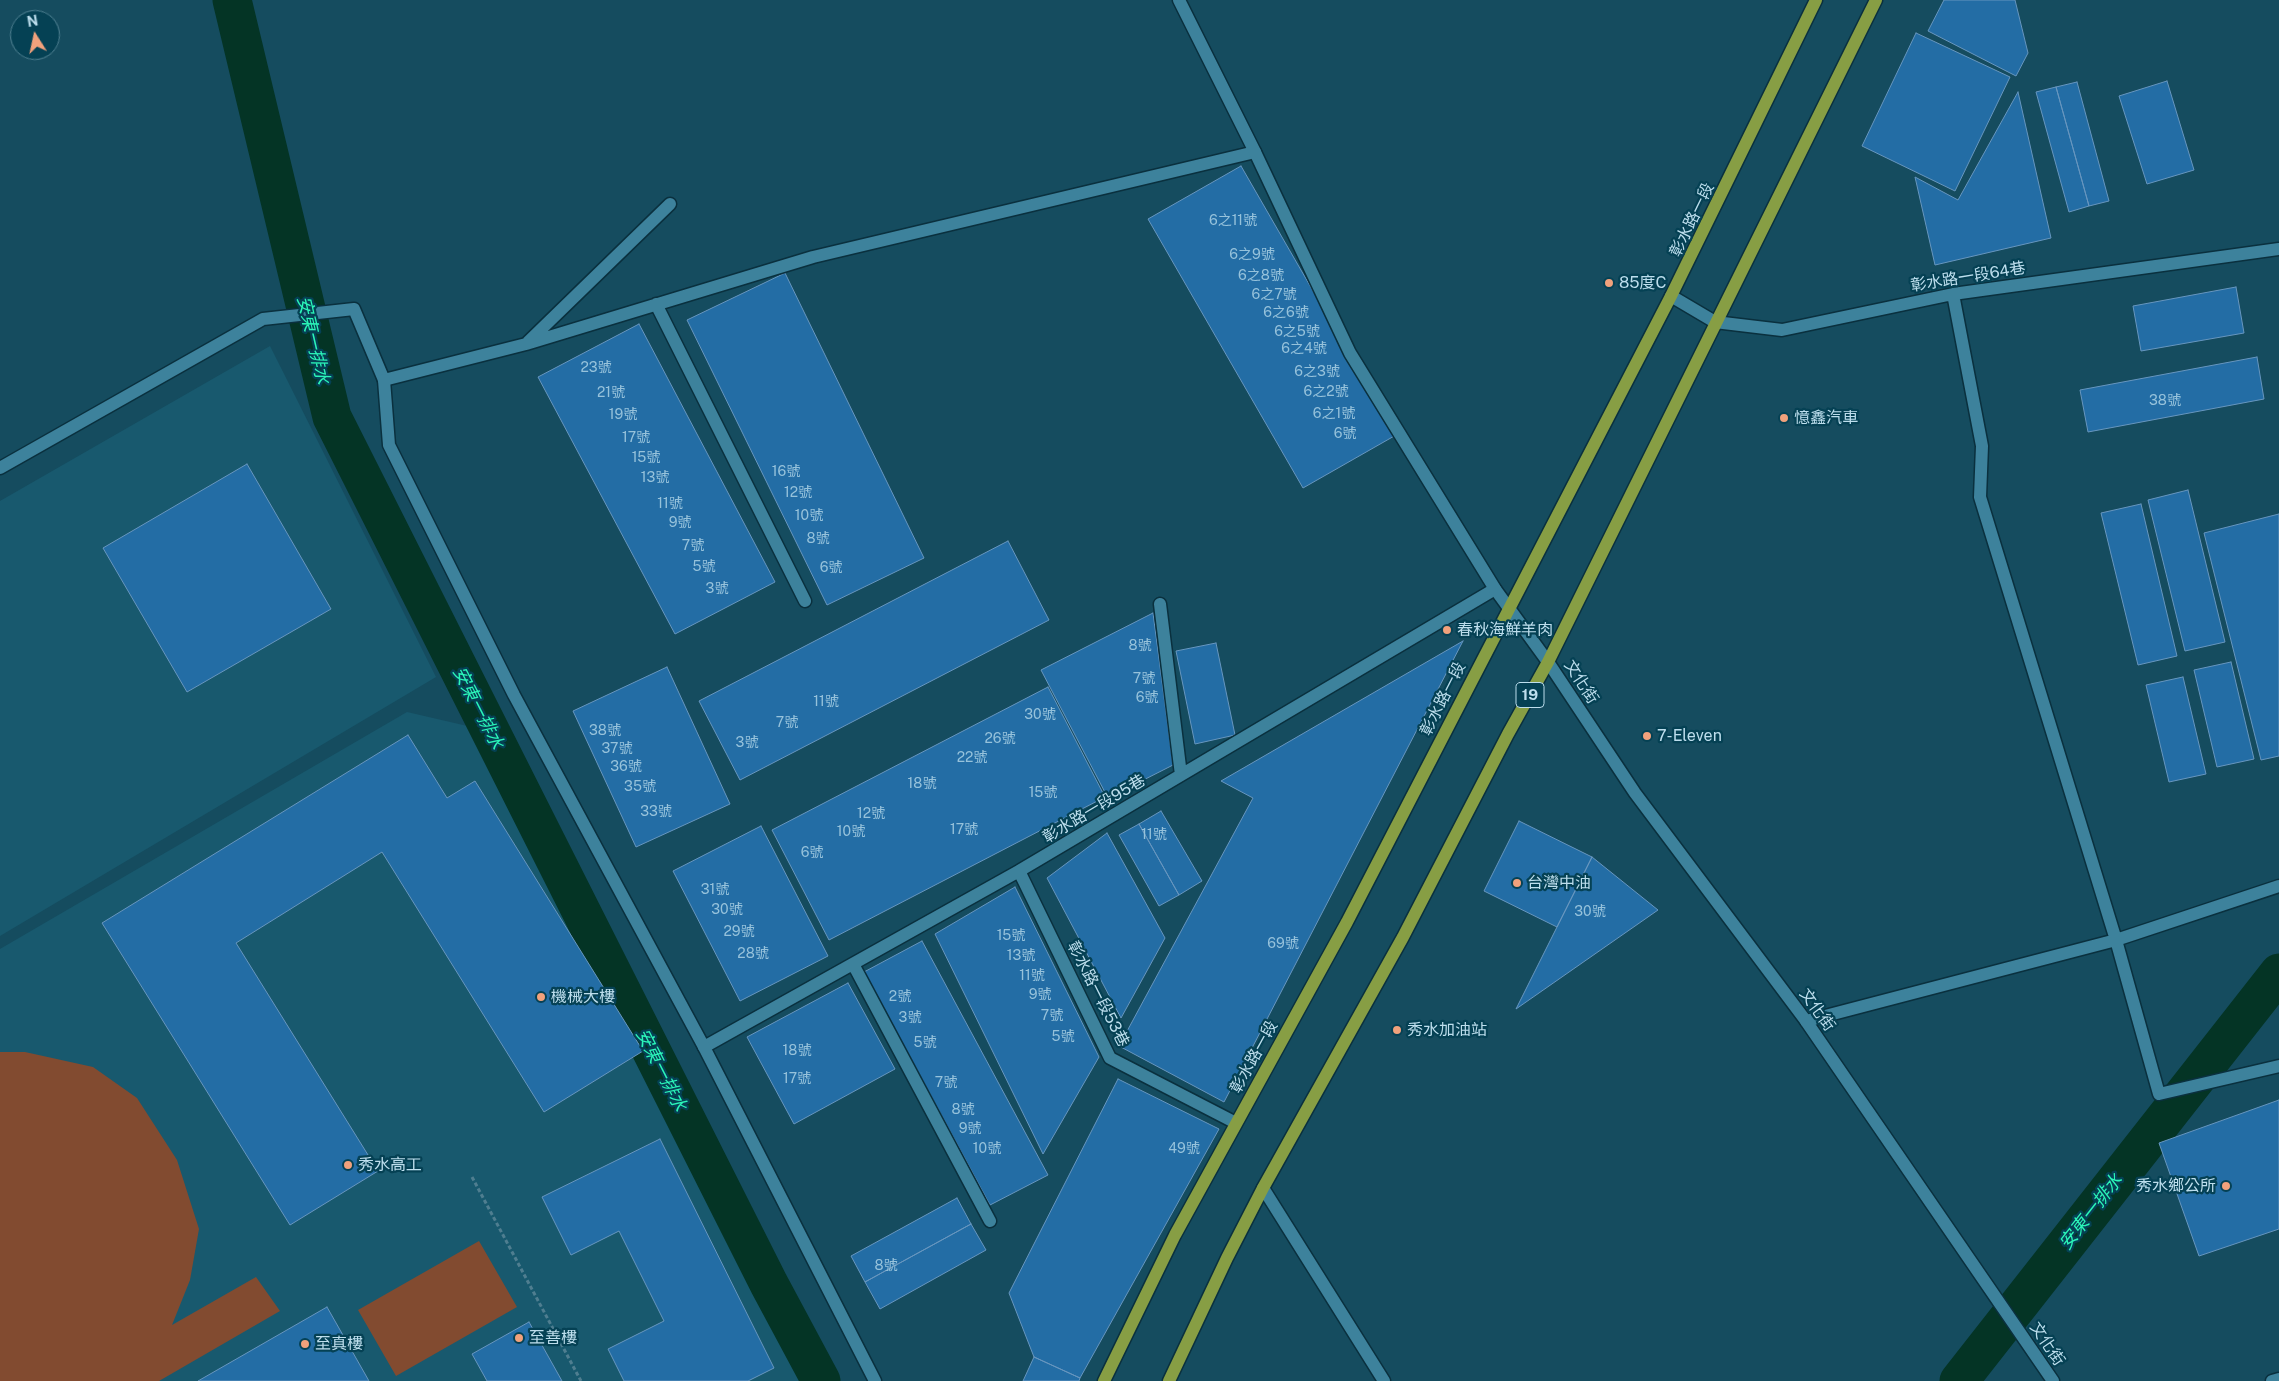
<!DOCTYPE html>
<html>
<head>
<meta charset="utf-8">
<style>
	body { margin:0 }
	#map { position:relative; width:2279px; height:1381px; overflow:hidden; background:#154c5f; font-family:"Public Sans",sans-serif }
	canvas { display:block }
	.north { position:absolute; left:10px; top:10px; width:50px; height:50px; box-sizing:border-box; background:#054154; border:1px solid #4f8091; border-radius:50%; rotate:350deg; font-size:14px; font-weight:700; line-height:20px; text-align:center; color:#bddeed }
	.north::after { content:''; display:block; margin:auto; width:18px; height:22px; background:#f1a17c; clip-path:polygon(50% 0,100% 100%,50% 72%,0 100%) }
</style>
</head>
<body>
<div id="map">
<canvas width="2279" height="1381"></canvas>
<div class="north">N</div>
</div>
<script>
const context = document.querySelector('canvas').getContext('2d');
context.lineJoin = 'round';
function fill(path, color) { context.fillStyle = color; context.fill(path, 'evenodd'); }
const toPath = rows => new Path2D(rows.map(r => 'M' + r).join(''));
function trace(path, color, width, dash) { context.strokeStyle = color; context.lineWidth = width; context.lineCap = dash ? 'butt' : 'round'; context.setLineDash(dash || []); context.stroke(path); }
function write(font, color, halo, rows, align = 'center') {
  context.font = font + ' "Public Sans","Noto Sans TC",sans-serif'; context.lineWidth = 4.5; context.setLineDash([]); context.textBaseline = 'middle'; context.strokeStyle = halo; context.fillStyle = color; for (const [text, x, y, turn = 0] of rows) {
    context.save(); context.translate(x, y); context.rotate((+turn || 0) * Math.PI / 180); context.textAlign = isNaN(turn) ? turn : align; if (halo) context.strokeText(text, 0, 0); context.fillText(text, 0, 0); context.restore();
  }
}
const built = toPath([
	[270,346,436,677,0,936,0,501],
	[407,712,476,728,806,1381,0,1381,0,949]
]);
const green = toPath([
	[0,1052,25,1052,93,1067,137,1098,177,1160,199,1229,190,1280,172,1325,256,1277,280,1311,159,1381,0,1381],
	[479,1241,517,1307,396,1376,358,1310]
]);
const canal = toPath([
	[232,0,332,417,769,1284,821,1381],
	[1959,1381,2279,973]
]);
const building = toPath([
	[1944,0,2015,0,2028,53,2016,76,1928,31,1944,0],
	[1916,33,2010,77,1955,191,1862,146,1916,33],
	[2167,81,2194,170,2147,184,2119,96,2167,81],
	[2077,82,2109,201,2089,206,2056,87,2077,82],
	[2056,87,2089,206,2069,212,2036,92,2056,87],
	[2018,92,2051,238,1935,265,1915,177,1958,200,2018,92],
	[1241,166,1396,435,1303,488,1148,219,1241,166],
	[785,273,924,558,827,605,687,320,785,273],
	[2236,287,2244,333,2141,351,2133,306,2236,287],
	[639,324,775,582,675,634,538,377,639,324],
	[2257,357,2264,399,2088,432,2080,390,2257,357],
	[247,464,331,609,187,692,103,548,247,464],
	[2188,490,2225,642,2185,651,2148,500,2188,490],
	[2141,504,2177,656,2138,665,2101,513,2141,504],
	[2279,514,2279,756,2261,760,2204,533,2279,514],
	[1008,541,1049,620,740,780,699,701,1008,541],
	[1153,613,1173,765,1108,798,1041,670,1153,613],
	[1463,641,1224,1102,1119,1046,1253,798,1221,781,1463,641],
	[1216,643,1235,735,1195,744,1176,651,1216,643],
	[2231,662,2254,759,2217,767,2194,670,2231,662],
	[667,667,730,804,636,847,573,711,667,667],
	[2183,677,2206,774,2169,782,2146,685,2183,677],
	[1048,687,1105,797,829,940,772,830,1048,687],
	[408,735,447,798,475,781,643,1051,544,1112,382,852,236,943,378,1171,290,1225,102,923,408,735],
	[1161,811,1202,881,1179,895,1139,824,1161,811],
	[1519,821,1592,857,1557,927,1484,891,1519,821],
	[1139,824,1179,895,1159,906,1119,835,1139,824],
	[761,826,828,956,740,1001,673,871,761,826],
	[1107,833,1165,938,1121,1018,1047,878,1107,833],
	[1592,857,1658,910,1516,1009,1592,857],
	[1015,887,1099,1057,1043,1154,935,934,1015,887],
	[922,941,1048,1175,990,1205,864,972,922,941],
	[848,983,895,1069,794,1124,747,1037,848,983],
	[1118,1079,1219,1129,1080,1378,1034,1357,1009,1293,1118,1079],
	[2279,1100,2279,1229,2199,1256,2159,1143,2279,1100],
	[660,1139,774,1368,748,1381,624,1381,608,1349,664,1321,619,1231,571,1255,542,1197,660,1139],
	[957,1198,971,1224,865,1282,851,1256,957,1198],
	[971,1224,986,1250,880,1309,865,1282,971,1224],
	[327,1307,369,1381,198,1381,327,1307],
	[529,1322,562,1381,487,1381,472,1354,529,1322],
	[1034,1357,1080,1378,1079,1381,1023,1381,1034,1357]
]);
const path = toPath([
	[472,1177,581,1381]
]);
const lane = toPath([
	[1671,296,1715,322,1782,330,1953,294,2279,249],
	[656,304,805,601],
	[528,342,670,204],
	[0,468,263,319,354,309,384,380,526,344,813,257,1255,152],
	[1160,604,1181,775],
	[1019,871,1110,1058,1236,1123],
	[2279,886,2116,940,2159,1094,2279,1066],
	[853,964,990,1221],
	[1806,1021,2116,940,1980,497,1982,446,1953,294],
	[704,1047,1019,871,1495,589],
	[1263,1188,1384,1381]
]);
const street = toPath([
	[1179,0,1255,152,1350,353,1495,589,1548,662,1635,793,1806,1021,2053,1381],
	[384,380,389,445,514,695,704,1047,875,1381]
]);
const secondary = toPath([
	[2272,1381,2279,1379]
]);
const primary = toPath([
	[1104,1381,1175,1235,1347,922,1671,296,1816,0],
	[1169,1381,1227,1258,1263,1188,1403,937,1508,734,1548,662,1876,0]
]);
const markers = [
	[1609,283,5,"#f1a17c"],
	[1784,418,5,"#f1a17c"],
	[1447,630,5,"#f1a17c"],
	[1647,736,5,"#f1a17c"],
	[1517,883,5,"#f1a17c"],
	[541,997,5,"#f1a17c"],
	[1397,1030,5,"#f1a17c"],
	[348,1165,5,"#f1a17c"],
	[2226,1186,5,"#f1a17c"],
	[519,1338,5,"#f1a17c"],
	[305,1344,5,"#f1a17c"]
];
const numberNames = [
	["6之11號",1233,221],
	["6之9號",1252,255],
	["6之8號",1261,276],
	["6之7號",1274,295],
	["6之6號",1286,313],
	["6之5號",1297,332],
	["6之4號",1304,349],
	["23號",596,368],
	["6之3號",1317,372],
	["6之2號",1326,392],
	["21號",611,393],
	["38號",2165,401],
	["6之1號",1334,414],
	["19號",623,415],
	["6號",1345,434],
	["17號",636,438],
	["15號",646,458],
	["16號",786,472],
	["13號",655,478],
	["12號",798,493],
	["11號",670,504],
	["10號",809,516],
	["9號",680,523],
	["8號",818,539],
	["7號",693,546],
	["5號",704,567],
	["6號",831,568],
	["3號",717,589],
	["8號",1140,646],
	["7號",1144,679],
	["6號",1147,698],
	["11號",826,702],
	["30號",1040,715],
	["7號",787,723],
	["38號",605,731],
	["26號",1000,739],
	["3號",747,743],
	["37號",617,749],
	["22號",972,758],
	["36號",626,767],
	["18號",922,784],
	["35號",640,787],
	["15號",1043,793],
	["33號",656,812],
	["12號",871,814],
	["17號",964,830],
	["10號",851,832],
	["11號",1154,835],
	["6號",812,853],
	["31號",715,890],
	["30號",727,910],
	["30號",1590,912],
	["29號",739,932],
	["15號",1011,936],
	["69號",1283,944],
	["28號",753,954],
	["13號",1021,956],
	["11號",1032,976],
	["9號",1040,995],
	["2號",900,997],
	["7號",1052,1016],
	["3號",910,1018],
	["5號",1063,1037],
	["5號",925,1043],
	["18號",797,1051],
	["17號",797,1079],
	["7號",946,1083],
	["8號",963,1110],
	["9號",970,1129],
	["10號",987,1149],
	["49號",1184,1149],
	["8號",886,1266]
];
const shields = [
	[1530,695,28]
];
const shieldNames = [
	["19",1530,695]
];
const streetNames = [
	["彰水路一段",1692,220,-64],
	["彰水路一段64巷",1968,277,-9],
	["文化街",1581,682,57],
	["彰水路一段",1443,699,-63],
	["彰水路一段95巷",1094,809,-31],
	["彰水路一段53巷",1098,994,63],
	["文化街",1817,1010,54],
	["彰水路一段",1254,1057,-61],
	["文化街",2047,1344,56]
];
const poiNames = [
	["85度C",1619,283],
	["憶鑫汽車",1794,418],
	["春秋海鮮羊肉",1457,630],
	["7-Eleven",1657,736],
	["台灣中油",1527,883],
	["機械大樓",551,997],
	["秀水加油站",1407,1030],
	["秀水高工",358,1165],
	["秀水鄉公所",2216,1186,"right"],
	["至善樓",529,1338],
	["至真樓",315,1344]
];
const waterNames = [
	["安東一排水",313,340,77],
	["安東一排水",478,708,63],
	["安東一排水",661,1070,63],
	["安東一排水",2091,1212,-52]
];
fill(built, '#18596e');
fill(green, '#824b30');
trace(canal, '#043425', 39);
fill(building, '#236da5');
trace(building, '#6796bf', 1);
trace(lane, '#0a303e', 15);
trace(street, '#0a303e', 15);
trace(secondary, '#0a303e', 15);
trace(primary, '#0a303e', 15);
trace(path, '#4f7e90', 3, [4, 2.5]);
trace(lane, '#3d829c', 12);
trace(street, '#3d829c', 12);
trace(secondary, '#3d829c', 12);
trace(primary, '#879e44', 12);
for (const [x, y, r, color] of markers) { const dot = new Path2D(); dot.arc(x, y, r, 0, 2 * Math.PI); context.fillStyle = color; context.fill(dot); trace(dot, '#054154', 2); }
write('14px', '#96c2db', null, numberNames);
for (const [x, y, w] of shields) { const box = new Path2D(); box.roundRect(x - w / 2, y - 12.5, w, 25, 4); context.fillStyle = '#054154'; context.fill(box); trace(box, '#bddeed', 1); }
write('bold 15px', '#bddeed', null, shieldNames);
write('16px', '#bddeed', '#054154', streetNames);
write('16px', '#bddeed', '#054154', poiNames, 'left');
write('italic 18px', '#2bf6b9', '#054154', waterNames);
</script>
</body>
</html>
